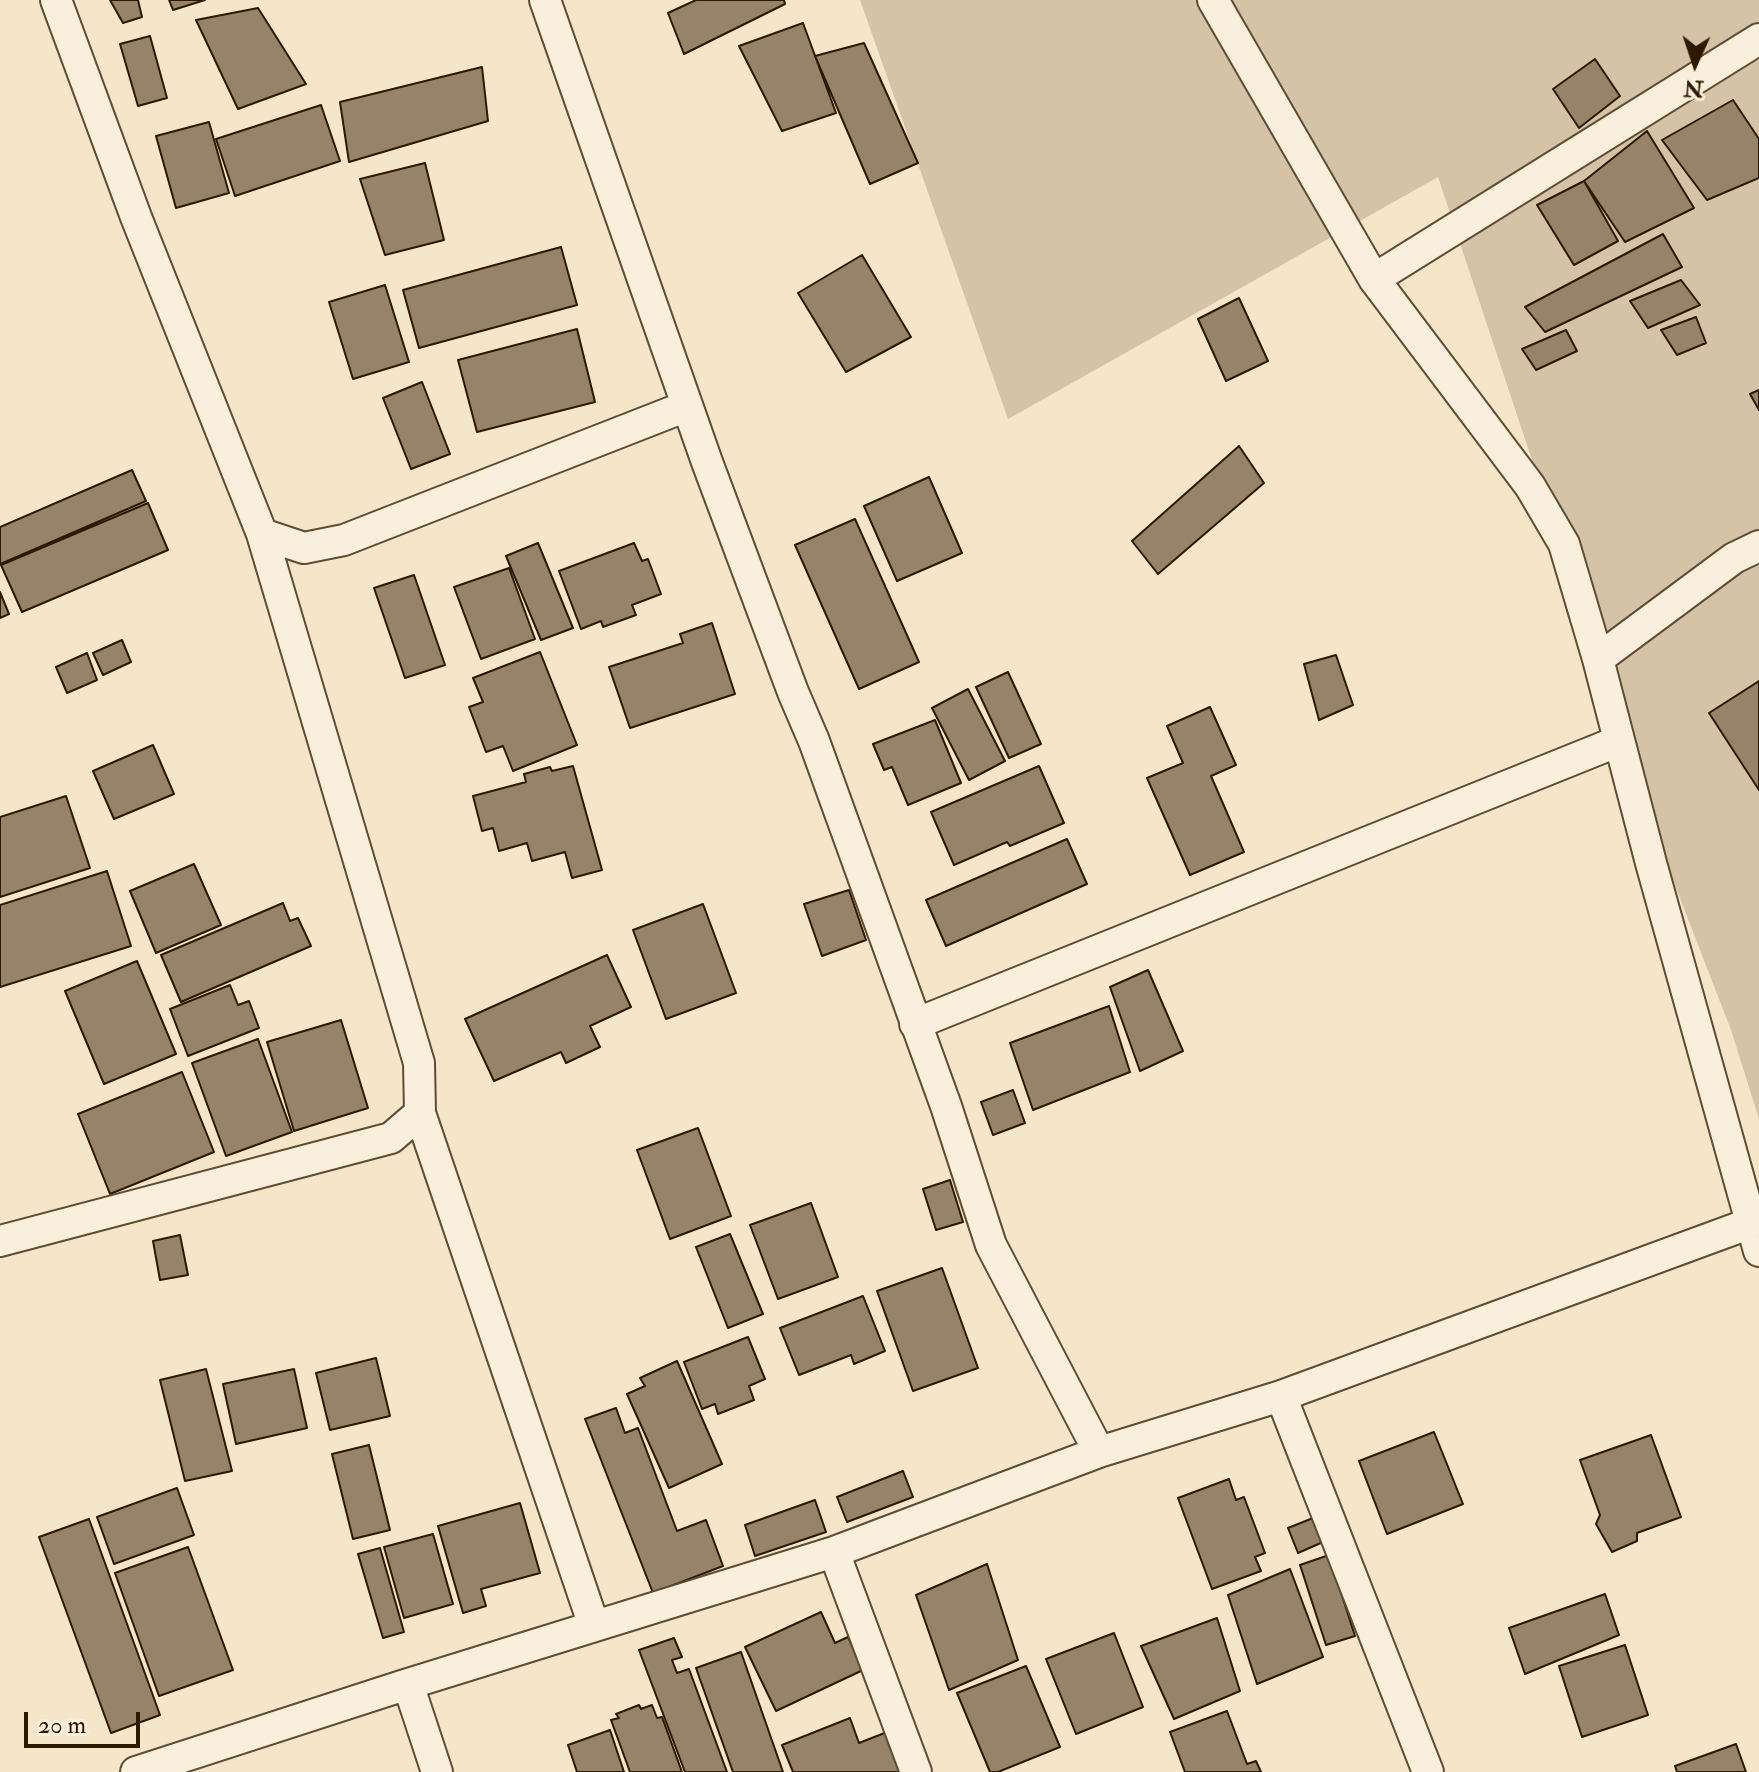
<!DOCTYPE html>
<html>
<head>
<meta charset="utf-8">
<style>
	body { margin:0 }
	#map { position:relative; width:1759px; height:1772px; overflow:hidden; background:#f6e6c9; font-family:"IM FELL Double Pica",serif }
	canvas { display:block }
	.north { position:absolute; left:1655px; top:24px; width:80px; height:80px; -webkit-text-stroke:6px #f9efdc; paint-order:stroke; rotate:183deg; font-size:22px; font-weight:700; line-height:32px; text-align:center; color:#2e1800 }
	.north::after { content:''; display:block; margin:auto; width:28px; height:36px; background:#2e1800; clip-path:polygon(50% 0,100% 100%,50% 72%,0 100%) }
	.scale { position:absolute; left:24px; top:1712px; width:116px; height:36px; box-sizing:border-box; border:4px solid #2e1800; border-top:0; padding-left:10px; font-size:24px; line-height:28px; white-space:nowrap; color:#2e1800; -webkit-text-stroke:6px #f9efdc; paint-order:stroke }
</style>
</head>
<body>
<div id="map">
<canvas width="1759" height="1772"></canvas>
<div class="north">N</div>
<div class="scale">20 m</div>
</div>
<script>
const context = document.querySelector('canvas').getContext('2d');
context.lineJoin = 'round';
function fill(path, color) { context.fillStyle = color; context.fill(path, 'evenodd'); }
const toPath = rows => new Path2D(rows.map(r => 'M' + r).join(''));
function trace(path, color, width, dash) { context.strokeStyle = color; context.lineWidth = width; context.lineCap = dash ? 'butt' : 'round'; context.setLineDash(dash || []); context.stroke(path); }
const green = toPath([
	[860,0,1759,0,1759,1119,1731,1030,1619,741,1598,659,1438,177,1008,419]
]);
const building = toPath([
	[110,0,138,0,142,17,123,23,110,0],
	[169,0,205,0,173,10,169,0],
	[696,0,784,0,785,4,684,54,668,13,696,0],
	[258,8,306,84,238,109,196,20,258,8],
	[803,23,836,113,782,131,739,46,803,23],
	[150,36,167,98,138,106,120,44,150,36],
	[864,43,918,163,870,184,815,56,864,43],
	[1595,59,1620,96,1579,128,1553,89,1595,59],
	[482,67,488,121,349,162,340,102,482,67],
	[1733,100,1759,139,1759,178,1707,200,1662,140,1733,100],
	[321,105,340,161,235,196,216,139,321,105],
	[209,122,229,193,176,208,156,136,209,122],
	[1647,131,1694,208,1625,242,1584,181,1647,131],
	[425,163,444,240,385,255,360,179,425,163],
	[1584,181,1618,241,1574,265,1537,205,1584,181],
	[1663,234,1682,267,1545,332,1525,307,1663,234],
	[561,247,577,305,419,348,403,290,561,247],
	[862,255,911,337,846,372,798,293,862,255],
	[1681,280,1700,305,1648,328,1630,301,1681,280],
	[385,285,409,362,353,379,329,302,385,285],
	[1239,298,1268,361,1226,381,1198,319,1239,298],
	[1696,317,1706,343,1677,355,1661,330,1696,317],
	[577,329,595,402,477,432,458,360,577,329],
	[1566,330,1577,351,1536,370,1522,349,1566,330],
	[422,382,450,454,411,469,383,398,422,382],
	[1759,390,1759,410,1750,394,1759,390],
	[1239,446,1264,483,1158,574,1132,541,1239,446],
	[132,470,146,501,0,564,0,527,132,470],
	[929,477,962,553,897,581,864,506,929,477],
	[148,503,168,550,22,612,1,565,148,503],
	[855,519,919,662,859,689,795,545,855,519],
	[538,543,573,628,541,640,506,556,538,543],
	[634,543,642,561,648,559,661,594,632,605,636,615,603,627,601,621,581,629,559,571,634,543],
	[509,568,535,639,481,659,454,587,509,568],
	[414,575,445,665,405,678,374,588,414,575],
	[0,592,9,614,0,618,0,592],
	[712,623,735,694,630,728,609,667,683,643,680,634,712,623],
	[122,640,131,662,103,675,93,653,122,640],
	[540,652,577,745,513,771,503,746,486,752,469,707,483,702,473,678,540,652],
	[87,653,97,680,67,693,56,667,87,653],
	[1336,655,1353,705,1319,720,1304,664,1336,655],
	[1008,672,1041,744,1009,758,976,687,1008,672],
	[1759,681,1759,790,1709,713,1759,681],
	[968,689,1005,761,969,780,932,708,968,689],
	[1210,707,1236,765,1211,776,1244,852,1190,875,1147,778,1183,763,1167,726,1210,707],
	[935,720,961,783,908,805,892,767,884,770,873,744,935,720],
	[153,745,174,794,114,819,93,771,153,745],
	[573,766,602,870,572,878,565,852,532,861,527,843,499,851,493,828,482,831,473,796,526,782,524,774,550,767,552,771,573,766],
	[1039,766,1064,823,1010,846,1007,842,954,865,931,812,1039,766],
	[66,796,90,868,0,897,0,817,66,796],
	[1067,839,1087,884,946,946,926,900,1067,839],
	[194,864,221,925,156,953,130,891,194,864],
	[107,871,131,946,0,987,0,905,107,871],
	[849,890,866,940,822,956,804,904,849,890],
	[283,903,290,921,298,918,311,946,181,1002,161,955,283,903],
	[703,904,736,993,666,1019,633,930,703,904],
	[607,955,631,1007,590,1026,600,1047,566,1063,561,1052,494,1081,465,1019,607,955],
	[137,961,176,1054,104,1084,65,991,137,961],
	[1148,970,1183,1051,1140,1071,1110,987,1148,970],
	[230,985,238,1005,249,1001,259,1028,188,1056,170,1009,230,985],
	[1109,1006,1130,1072,1033,1110,1010,1043,1109,1006],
	[341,1020,368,1108,294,1131,267,1042,341,1020],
	[258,1039,292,1132,226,1156,192,1063,258,1039],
	[182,1072,214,1152,110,1194,78,1114,182,1072],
	[1013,1090,1025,1123,993,1135,981,1102,1013,1090],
	[698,1128,731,1216,670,1239,637,1150,698,1128],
	[950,1180,963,1222,936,1230,923,1189,950,1180],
	[811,1203,838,1277,778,1299,750,1225,811,1203],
	[730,1234,763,1314,728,1328,696,1247,730,1234],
	[180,1235,188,1275,160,1280,153,1241,180,1235],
	[942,1268,978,1368,913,1391,877,1291,942,1268],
	[863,1296,885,1351,854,1364,851,1355,799,1375,780,1328,863,1296],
	[748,1337,765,1379,749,1386,754,1400,718,1414,715,1404,702,1409,684,1362,748,1337],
	[376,1358,390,1416,330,1430,316,1373,376,1358],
	[677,1361,722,1464,669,1488,627,1394,645,1386,640,1378,677,1361],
	[206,1369,232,1471,185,1481,160,1380,206,1369],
	[294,1369,307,1428,236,1444,223,1384,294,1369],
	[616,1408,625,1433,638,1428,677,1531,706,1520,723,1566,653,1593,585,1419,616,1408],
	[1434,1432,1463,1504,1387,1534,1359,1461,1434,1432],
	[1651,1435,1681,1517,1637,1533,1637,1541,1612,1552,1596,1524,1600,1515,1580,1460,1651,1435],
	[369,1445,390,1530,353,1539,332,1454,369,1445],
	[903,1471,913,1497,847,1522,837,1497,903,1471],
	[1229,1479,1236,1500,1244,1497,1265,1553,1255,1557,1261,1571,1212,1589,1178,1498,1229,1479],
	[177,1488,194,1535,114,1564,97,1517,177,1488],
	[815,1500,826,1532,755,1556,745,1525,815,1500],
	[520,1503,540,1573,481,1589,486,1606,463,1613,438,1526,520,1503],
	[1313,1518,1323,1542,1298,1553,1288,1528,1313,1518],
	[89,1519,160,1715,111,1733,39,1537,89,1519],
	[433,1534,453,1604,404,1618,384,1547,433,1534],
	[188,1547,233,1670,159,1696,115,1573,188,1547],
	[380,1548,404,1632,383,1638,358,1554,380,1548],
	[1329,1555,1355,1636,1326,1645,1300,1565,1329,1555],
	[987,1564,1018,1660,949,1690,916,1595,987,1564],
	[1290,1569,1323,1657,1257,1684,1228,1595,1290,1569],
	[1605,1594,1619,1635,1525,1674,1509,1628,1605,1594],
	[821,1612,835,1643,848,1637,863,1670,776,1711,745,1647,821,1612],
	[1217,1618,1240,1691,1174,1719,1141,1646,1217,1618],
	[1114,1633,1143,1707,1076,1734,1046,1659,1114,1633],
	[674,1638,682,1657,672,1660,677,1673,689,1669,727,1772,685,1772,639,1650,674,1638],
	[1625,1645,1648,1715,1582,1737,1559,1666,1625,1645],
	[741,1652,783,1772,733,1772,696,1668,741,1652],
	[1026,1666,1060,1747,998,1772,990,1772,957,1693,1026,1666],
	[639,1705,641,1709,652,1705,657,1718,662,1717,682,1772,630,1772,611,1720,619,1718,616,1714,639,1705],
	[1227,1711,1247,1764,1256,1761,1261,1772,1185,1772,1170,1732,1227,1711],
	[850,1718,859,1743,887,1732,902,1772,793,1772,782,1745,850,1718],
	[610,1730,624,1772,577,1772,568,1745,610,1730],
	[1736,1744,1746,1772,1677,1772,1675,1766,1736,1744]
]);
const street = toPath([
	[56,0,136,217,262,534,304,548,344,540,687,406],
	[545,0,707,462,793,692,814,741,946,1106,991,1245,1099,1452],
	[1213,0,1374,279,1530,486,1564,544,1598,659,1651,863,1759,1251],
	[1374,279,1759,39],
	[1598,659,1734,558,1759,546],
	[915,1024,1619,741],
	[420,1113,594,1626],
	[0,1241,391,1138,420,1113,419,1063,262,534],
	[1281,1396,1428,1772],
	[834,1552,916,1772],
	[136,1772,408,1684],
	[437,1772,408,1684,834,1552,1099,1452,1281,1396,1751,1223]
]);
fill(green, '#d4c3a7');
fill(building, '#968369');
trace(building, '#2e1800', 2);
trace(street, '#604c32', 34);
trace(street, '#f9efdc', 30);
</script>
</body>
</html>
